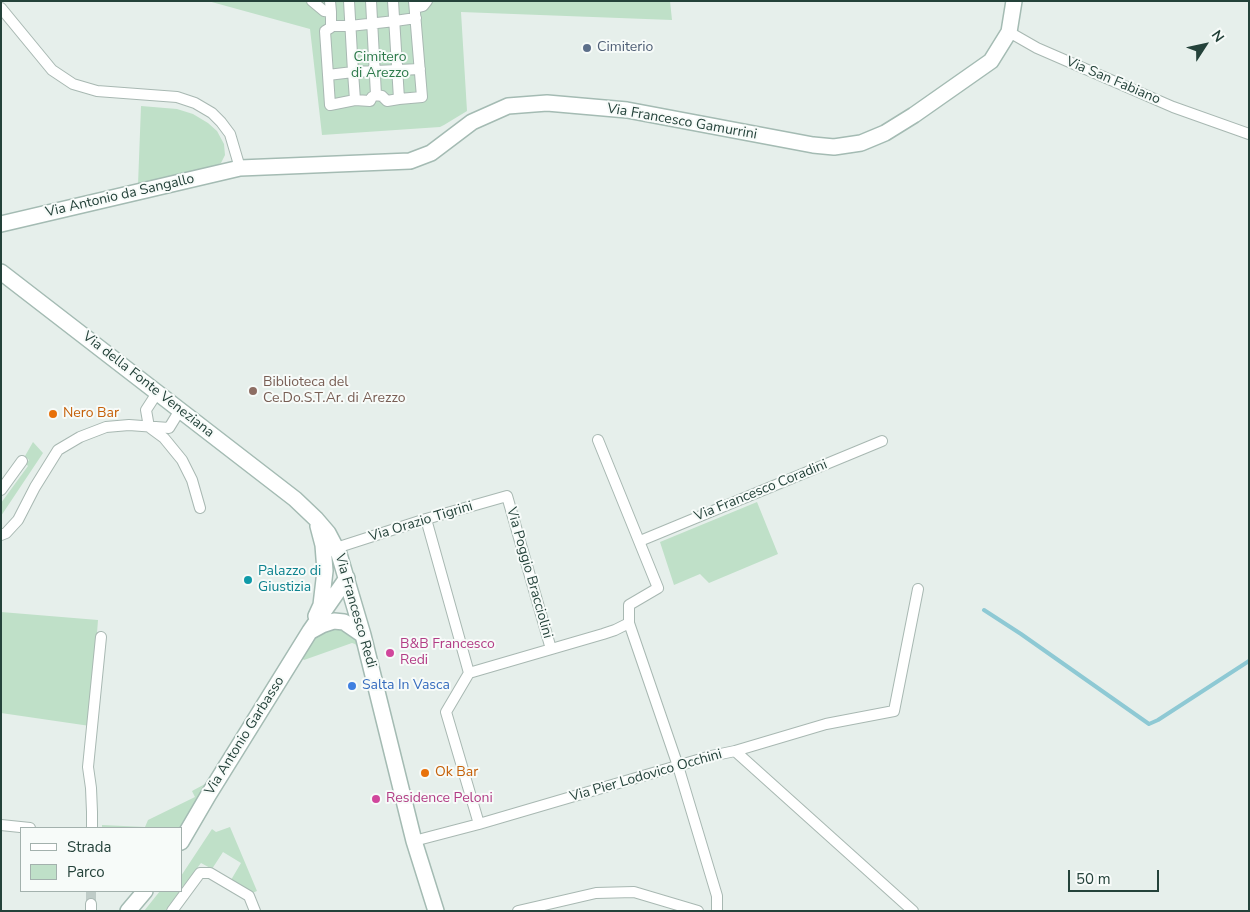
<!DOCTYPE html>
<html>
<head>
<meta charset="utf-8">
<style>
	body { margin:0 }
	#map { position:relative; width:1250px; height:912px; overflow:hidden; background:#e6efeb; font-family:"Nunito Sans",sans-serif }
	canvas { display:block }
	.frame { position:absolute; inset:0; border:2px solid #24423a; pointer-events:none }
	.legend { position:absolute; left:20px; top:827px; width:162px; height:65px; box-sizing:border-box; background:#f7fbf9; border:1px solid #a3b1ad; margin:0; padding:6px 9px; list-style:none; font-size:15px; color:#24423a }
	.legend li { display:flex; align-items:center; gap:10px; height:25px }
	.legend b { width:25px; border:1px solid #a3b1ad }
	.north { position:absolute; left:1180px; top:20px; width:50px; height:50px; -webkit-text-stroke:4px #f7fbf9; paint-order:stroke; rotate:55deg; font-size:14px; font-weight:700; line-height:20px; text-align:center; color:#24423a }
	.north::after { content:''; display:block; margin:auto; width:18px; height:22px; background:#24423a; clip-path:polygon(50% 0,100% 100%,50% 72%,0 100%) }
	.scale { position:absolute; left:1068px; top:870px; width:91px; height:22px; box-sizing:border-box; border:2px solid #24423a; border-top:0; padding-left:6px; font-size:15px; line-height:18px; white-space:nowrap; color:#24423a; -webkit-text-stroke:4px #f7fbf9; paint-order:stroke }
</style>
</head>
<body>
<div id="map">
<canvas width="1250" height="912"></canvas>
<div class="frame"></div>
<ul class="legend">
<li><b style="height:6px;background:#fff"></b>Strada</li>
<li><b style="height:14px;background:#bfe0c8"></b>Parco</li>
</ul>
<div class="north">N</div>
<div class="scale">50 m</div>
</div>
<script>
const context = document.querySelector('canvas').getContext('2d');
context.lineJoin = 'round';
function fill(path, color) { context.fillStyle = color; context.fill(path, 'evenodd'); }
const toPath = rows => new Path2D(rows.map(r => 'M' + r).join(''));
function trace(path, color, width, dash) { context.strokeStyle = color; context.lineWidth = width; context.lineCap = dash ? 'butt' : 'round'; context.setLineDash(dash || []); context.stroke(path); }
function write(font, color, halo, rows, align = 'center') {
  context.font = font + ' "Nunito Sans",sans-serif'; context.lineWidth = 4; context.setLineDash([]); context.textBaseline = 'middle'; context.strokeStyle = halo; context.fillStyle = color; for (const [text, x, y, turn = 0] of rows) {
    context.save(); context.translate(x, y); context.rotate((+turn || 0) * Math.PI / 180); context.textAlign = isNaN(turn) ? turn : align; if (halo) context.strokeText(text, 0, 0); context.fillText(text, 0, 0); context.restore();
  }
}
const green = toPath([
	[208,1,670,1,672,20,461,12,467,111,444,125,440,127,322,135,310,29],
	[141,106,177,109,193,114,208,123,217,131,224,144,225,155,221,163,212,167,138,185],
	[33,442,43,453,1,516,1,503,28,466,26,464,29,460,25,456],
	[757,502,778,554,709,583,700,574,674,585,660,542],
	[1,612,98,620,90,726,1,713],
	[331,626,347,630,357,640,361,650,355,644,352,643,304,660,301,658,317,633],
	[205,784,180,828,102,828,102,825,145,827,148,820,195,797,192,791],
	[230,827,257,891,252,893,231,880,241,863,223,852,212,869,201,863,181,889,181,876,212,829,216,832],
	[160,891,180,891,165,911,144,911]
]);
const stream = toPath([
	[984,610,1021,634,1149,724,1158,720,1249,661]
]);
const streetTunnel = toPath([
	[91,891,91,904]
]);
const street = toPath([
	[312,1,324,11,331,12],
	[349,1,353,72,420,69],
	[371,1,376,95],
	[1,8,52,70,73,84,97,91,177,97,195,103,212,113,221,122,230,134,240,168],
	[415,8,423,6,427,1],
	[331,26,350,26,395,21,416,18],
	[1009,32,1037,48,1173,107,1249,134],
	[328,75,353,72,355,100,330,105,328,75,325,31,330,28,331,26,331,12,330,1],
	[399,99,422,97,414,1],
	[355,100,370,101,372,97,376,95,382,96,387,101,399,99,393,1],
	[157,393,146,410,149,427,164,438,182,460,192,480,200,508],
	[598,440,658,588,629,605,629,623,678,766,717,896,717,911],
	[1,490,22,461],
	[426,519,469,673,446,712,479,824],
	[1,535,6,533,18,520,35,487,58,450,80,437,106,427,129,425,169,428,180,410],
	[640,541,882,441],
	[336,548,426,519,507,496,551,649],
	[469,673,603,634,615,630,629,623],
	[735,751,826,724,894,711,918,589],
	[1,825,30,828],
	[92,828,92,812,91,788,88,767,101,637],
	[414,841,479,824,711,756,735,751,913,911],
	[91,911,91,904],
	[172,911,200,873,210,873,249,896,255,911],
	[518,911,596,893,634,892,698,911]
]);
const secondary = toPath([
	[1,224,240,168,410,161,431,153,472,122,508,106,547,103,627,110,813,145,834,147,861,143,885,133,914,115,991,61,1009,32,1014,1],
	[1,272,295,499,316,519,328,533,339,554,363,635,414,841,436,911],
	[316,616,321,605,325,571,323,545,318,526],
	[311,631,322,625,334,621,344,622,363,635],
	[181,842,209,794,310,631,347,578],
	[128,911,145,891]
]);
const markers = [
	[587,48,5,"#5c6f8a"],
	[253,391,5,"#8d6e63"],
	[53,414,5,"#e8710a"],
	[248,580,5,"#0f9aa8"],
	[390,653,5,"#d1479c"],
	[352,686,5,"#3f7fe0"],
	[425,773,5,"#e8710a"],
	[376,799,5,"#d1479c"]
];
const serviceNames = [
	["Cimiterio",597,48]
];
const parkNames = [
	["Cimitero",380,58],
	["di Arezzo",380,74]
];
const streetNames = [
	["Via San Fabiano",1113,81,23],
	["Via Francesco Gamurrini",682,122,10],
	["Via Antonio da Sangallo",120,196,-13],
	["Via della Fonte Veneziana",148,385,38],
	["Via Francesco Coradini",761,491,-22],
	["Via Orazio Tigrini",421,522,-17],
	["Via Poggio Bracciolini",529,573,74],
	["Via Francesco Redi",355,611,74],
	["Via Antonio Garbasso",245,736,-58],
	["Via Pier Lodovico Occhini",646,776,-16]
];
const educationNames = [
	["Biblioteca del",263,383],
	["Ce.Do.S.T.Ar. di Arezzo",263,399]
];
const foodNames = [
	["Nero Bar",63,414],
	["Ok Bar",435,773]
];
const cultureNames = [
	["Palazzo di",258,572],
	["Giustizia",258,588]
];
const hotelNames = [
	["B&B Francesco",400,645],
	["Redi",400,661],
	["Residence Peloni",386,799]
];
const shopNames = [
	["Salta In Vasca",362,686]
];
fill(green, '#bfe0c8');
trace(stream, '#8ec9d4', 4);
trace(streetTunnel, '#bfccc8', 10, [10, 5]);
trace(street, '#a8b8b2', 12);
trace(secondary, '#a4bbb3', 18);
trace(street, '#fff', 10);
trace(secondary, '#fff', 15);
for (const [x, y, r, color] of markers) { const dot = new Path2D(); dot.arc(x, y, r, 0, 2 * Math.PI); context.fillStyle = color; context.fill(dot); trace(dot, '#f7fbf9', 2); }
write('14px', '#4e5e75', '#f7fbf9', serviceNames, 'left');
write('14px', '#2d7a4b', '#f7fbf9', parkNames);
write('14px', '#24423a', '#f7fbf9', streetNames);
write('14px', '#785e54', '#f7fbf9', educationNames, 'left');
write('14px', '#c56008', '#f7fbf9', foodNames, 'left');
write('14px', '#0d838f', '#f7fbf9', cultureNames, 'left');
write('14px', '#b23c85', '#f7fbf9', hotelNames, 'left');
write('14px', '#366cbe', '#f7fbf9', shopNames, 'left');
</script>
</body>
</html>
